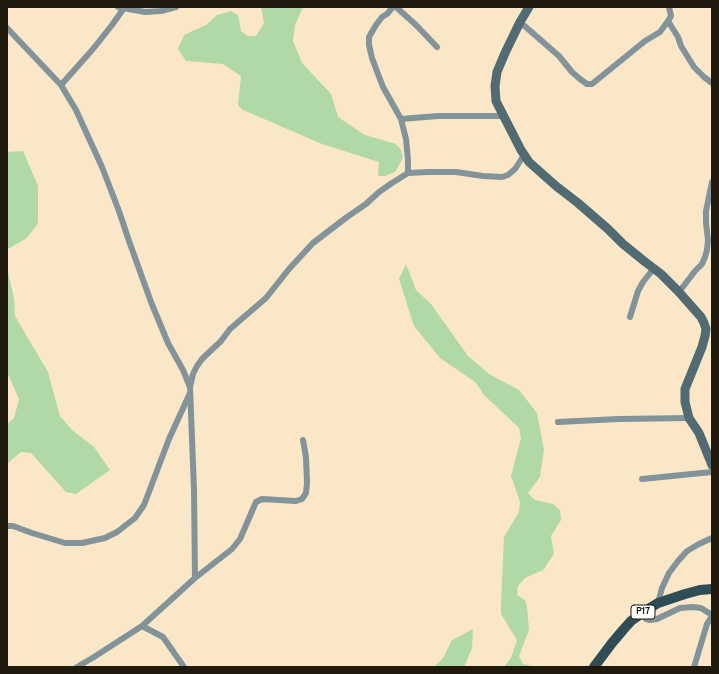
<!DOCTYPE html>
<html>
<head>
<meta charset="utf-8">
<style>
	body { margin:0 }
	#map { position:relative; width:719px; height:674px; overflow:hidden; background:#fae7c8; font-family:Overpass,sans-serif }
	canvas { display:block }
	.frame { position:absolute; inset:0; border:8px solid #1f190e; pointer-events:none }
</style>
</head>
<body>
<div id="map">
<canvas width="719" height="674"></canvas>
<div class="frame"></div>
</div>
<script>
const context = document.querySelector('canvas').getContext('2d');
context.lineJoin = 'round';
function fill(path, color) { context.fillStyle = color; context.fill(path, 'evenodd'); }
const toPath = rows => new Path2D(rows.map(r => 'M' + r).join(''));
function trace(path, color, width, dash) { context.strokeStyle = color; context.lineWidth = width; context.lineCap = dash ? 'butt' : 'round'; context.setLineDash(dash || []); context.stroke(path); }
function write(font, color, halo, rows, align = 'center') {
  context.font = font + ' Overpass,sans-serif'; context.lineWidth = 4; context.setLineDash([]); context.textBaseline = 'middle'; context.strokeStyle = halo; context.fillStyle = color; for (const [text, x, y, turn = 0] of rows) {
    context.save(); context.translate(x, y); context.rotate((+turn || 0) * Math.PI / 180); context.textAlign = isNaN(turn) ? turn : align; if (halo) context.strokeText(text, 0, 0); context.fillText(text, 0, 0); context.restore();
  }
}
const green = toPath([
	[261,7,303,7,295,25,293,41,302,63,331,94,338,117,365,135,396,144,401,150,403,158,395,172,385,176,378,176,379,162,322,144,243,110,238,105,241,76,223,64,186,61,178,49,184,35,206,25,217,15,231,11,238,15,241,31,248,36,256,36,264,23],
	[23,151,38,186,38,223,27,238,10,248,7,248,7,152],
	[406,264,416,290,431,304,468,356,489,374,519,390,537,413,544,450,540,477,528,493,535,500,553,504,560,510,561,520,551,536,554,554,543,570,525,578,518,586,517,595,525,600,527,606,529,630,519,656,523,664,536,667,504,667,511,658,517,640,501,614,501,605,504,537,519,512,520,502,511,476,521,438,519,428,483,394,481,390,475,382,440,358,414,326,399,279],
	[7,271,8,272,14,298,15,316,48,372,60,416,72,430,94,447,110,470,76,494,66,492,31,453,21,452,7,464,7,424,14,418,19,399,7,372],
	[473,629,472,648,465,665,463,667,434,667,443,658,452,640]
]);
const street = toPath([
	[118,7,145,12,161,11,176,7],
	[393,7,387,14,382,17,376,25,369,37,369,45,372,58,378,74,383,87,401,119,406,139,408,160,408,173],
	[396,7,416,25,437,47],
	[668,21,678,37,681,46,694,67,704,77,712,83],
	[520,22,559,56,572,72,580,79,587,84,592,84,645,41,660,32,668,21,671,16,669,7],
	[7,28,61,85,76,110,102,167,119,211,129,241,151,302,168,343,183,370,190,387,194,490,195,578,142,626,94,657,77,667],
	[61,85,93,49,112,25,124,8],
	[401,119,438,116,503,116],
	[679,292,695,271,702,264,705,257,707,250,708,240,706,223,706,211,712,182],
	[630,317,638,291,643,282,654,268],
	[190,387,193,374,197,366,202,359,221,341,230,329,266,298,289,269,313,243,347,217,366,204,379,192,392,183,408,173,428,172,456,172,483,176,502,177,508,175,515,169,524,155],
	[558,422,619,419,689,418],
	[642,479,712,472],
	[7,526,13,526,32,533,65,543,82,543,105,538,117,532,135,518,144,505,169,439,190,393],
	[195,578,232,549,240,539,256,502,262,499,296,501,302,499,306,493,307,483,306,457,303,440],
	[658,603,662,588,669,573,678,561,687,551,699,544,712,538],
	[641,614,646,619,650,620,657,619,680,608,692,607,701,608,712,615],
	[142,626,163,637,184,667],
	[694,667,707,624,712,616]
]);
const secondary = toPath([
	[529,7,520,22,505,53,497,72,495,86,496,101,498,105,521,150,529,162,556,186,578,203,608,229,623,244,644,261,661,274,678,291,701,317,704,323,706,329,705,336,702,347,685,389,685,402,689,418,699,433,712,465]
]);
const primary = toPath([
	[594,667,612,643,623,630,631,621,645,611,658,603,685,594,700,590,712,589]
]);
const shields = [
	[643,612,24]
];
const shieldNames = [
	["P17",643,612]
];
fill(green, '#b1d9a7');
trace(street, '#829399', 6);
trace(secondary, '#526a72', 9);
trace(primary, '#2f4d56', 10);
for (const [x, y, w] of shields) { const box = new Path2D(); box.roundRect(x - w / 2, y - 7, w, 14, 3); context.fillStyle = '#fff'; context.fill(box); trace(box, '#1f190e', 1); }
write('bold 9px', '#1f190e', null, shieldNames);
</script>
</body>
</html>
